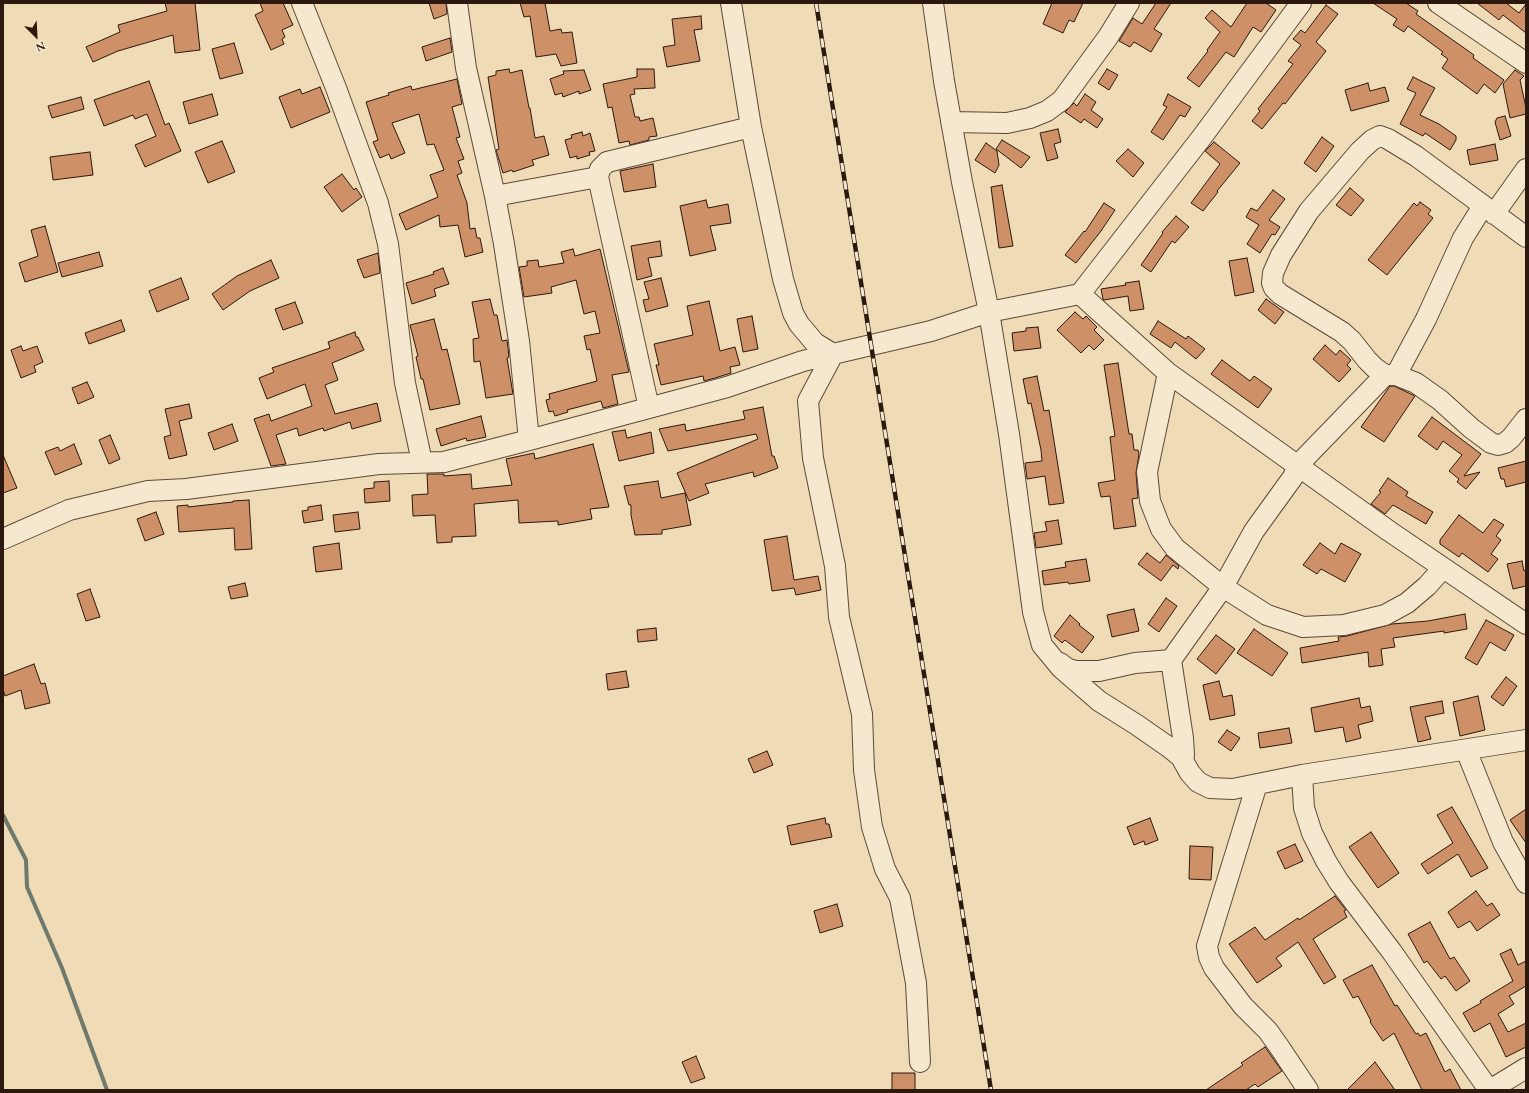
<!DOCTYPE html>
<html>
<head>
<meta charset="utf-8">
<style>
	body { margin:0 }
	#map { position:relative; width:1529px; height:1093px; overflow:hidden; background:#efdbb5; font-family:"EB Garamond",serif }
	canvas { display:block }
	.frame { position:absolute; inset:0; border:4px solid #2d180f; pointer-events:none }
	.north { position:absolute; left:16px; top:16px; width:40px; height:40px; -webkit-text-stroke:3px #f5e8cf; paint-order:stroke; rotate:156deg; font-size:11px; font-weight:700; line-height:16px; text-align:center; color:#2d180f }
	.north::after { content:''; display:block; margin:auto; width:14px; height:18px; background:#2d180f; clip-path:polygon(50% 0,100% 100%,50% 72%,0 100%) }
</style>
</head>
<body>
<div id="map">
<canvas width="1529" height="1093"></canvas>
<div class="frame"></div>
<div class="north">N</div>
</div>
<script>
const context = document.querySelector('canvas').getContext('2d');
context.lineJoin = 'round';
const toPath = rows => new Path2D(rows.map(r => 'M' + r).join(''));
function trace(path, color, width, dash) { context.strokeStyle = color; context.lineWidth = width; context.lineCap = dash ? 'butt' : 'round'; context.setLineDash(dash || []); context.stroke(path); }
function fill(path, color) { context.fillStyle = color; context.fill(path, 'evenodd'); }
const stream = toPath([
	[3,815,26,860,27,887,62,968,107,1090]
]);
const building = toPath([
	[165,3,195,3,200,50,175,53,173,35,118,51,93,62,86,47,120,32,118,25,167,11,165,3],
	[260,3,283,3,293,25,282,30,285,37,282,39,284,44,271,50,255,15,263,11,260,3],
	[429,3,446,3,447,14,434,19,429,3],
	[520,3,545,3,550,31,561,29,562,33,572,32,577,63,561,66,556,54,536,57,530,16,524,17,520,3],
	[1052,3,1083,3,1074,22,1069,20,1063,33,1043,24,1052,3],
	[1156,3,1171,3,1154,29,1162,34,1151,52,1134,42,1130,47,1119,41,1133,18,1142,24,1156,3],
	[1247,3,1266,3,1276,10,1261,32,1253,27,1234,57,1226,52,1199,87,1187,78,1208,51,1207,50,1220,32,1205,18,1212,10,1231,27,1247,3],
	[1373,3,1406,3,1418,11,1416,14,1474,55,1473,58,1504,80,1495,93,1484,84,1477,94,1442,68,1448,59,1441,54,1443,52,1408,26,1404,32,1393,25,1397,19,1373,3],
	[1477,3,1506,3,1519,13,1526,4,1526,33,1503,15,1499,20,1477,3],
	[1326,5,1338,14,1316,42,1326,51,1285,104,1283,103,1262,129,1252,121,1260,111,1258,109,1293,64,1288,61,1301,45,1293,39,1301,30,1305,33,1326,5],
	[701,16,702,29,694,30,700,61,667,67,663,47,675,45,672,19,701,16],
	[450,38,452,52,426,61,422,47,450,38],
	[234,43,243,73,220,79,212,49,234,43],
	[509,69,510,73,522,70,529,108,530,108,535,138,544,136,549,155,532,160,534,165,513,172,512,170,503,173,496,150,499,149,488,77,496,75,496,71,509,69],
	[637,69,654,69,655,88,634,89,635,94,630,95,635,117,639,117,640,121,653,118,657,136,649,137,649,140,630,145,629,141,619,143,612,107,608,108,603,84,637,77,637,69],
	[1107,69,1118,75,1109,90,1098,83,1107,69],
	[584,70,591,90,579,94,579,91,563,97,562,93,555,95,550,79,564,74,563,71,584,70],
	[1515,70,1524,76,1520,80,1526,108,1526,114,1510,118,1503,84,1515,70],
	[1413,77,1435,88,1420,115,1439,124,1456,136,1456,140,1450,150,1425,133,1423,136,1400,124,1416,93,1407,89,1413,77],
	[457,79,462,104,452,107,460,137,456,138,464,159,458,161,462,173,457,175,467,203,470,229,475,228,477,238,480,238,483,252,465,257,458,225,440,227,439,215,406,230,399,214,438,197,430,175,444,170,434,144,427,145,419,114,392,123,405,153,391,159,389,154,380,158,373,142,378,140,366,102,389,95,388,93,411,86,412,90,457,79],
	[149,81,165,125,169,123,181,151,145,167,135,145,156,136,147,114,135,119,133,115,104,126,94,100,149,81],
	[1368,83,1370,91,1385,87,1389,101,1351,111,1345,90,1368,83],
	[320,87,330,112,291,128,279,97,300,89,302,94,320,87],
	[212,94,218,115,189,124,183,102,212,94],
	[1085,94,1096,102,1091,110,1103,119,1097,128,1084,119,1081,123,1065,112,1074,103,1077,106,1085,94],
	[1168,94,1191,107,1185,117,1180,115,1163,140,1151,132,1167,107,1163,105,1168,94],
	[81,97,84,109,52,118,48,106,81,97],
	[1505,116,1511,136,1500,140,1495,122,1497,118,1505,116],
	[1058,129,1061,142,1054,144,1058,158,1047,161,1040,133,1058,129],
	[582,132,583,136,590,133,595,151,589,152,590,155,577,159,577,156,570,158,565,140,572,138,571,135,582,132],
	[1322,137,1334,146,1316,172,1304,163,1322,137],
	[1002,140,1030,157,1021,168,996,149,1002,140],
	[222,141,235,172,208,183,195,152,222,141],
	[1214,142,1240,163,1217,191,1218,192,1203,211,1191,203,1220,164,1205,151,1214,142],
	[986,143,997,151,999,165,995,173,975,160,986,143],
	[1495,144,1498,160,1470,165,1467,150,1495,144],
	[1128,149,1144,163,1133,177,1116,161,1128,149],
	[90,152,93,175,53,180,50,157,90,152],
	[653,164,656,187,624,192,620,171,653,164],
	[342,174,354,190,356,188,362,197,342,212,324,187,342,174],
	[1002,185,1013,246,999,248,991,187,1002,185],
	[1350,188,1364,200,1351,216,1336,205,1350,188],
	[1273,190,1285,199,1269,220,1280,227,1275,235,1272,234,1260,253,1247,244,1259,225,1246,217,1251,208,1257,211,1273,190],
	[706,200,708,208,728,204,731,223,710,226,716,250,690,256,680,206,706,200],
	[1420,202,1431,210,1428,214,1433,218,1387,275,1368,260,1414,203,1417,206,1420,202],
	[1104,203,1115,210,1101,231,1076,263,1065,255,1084,231,1085,232,1104,203],
	[1176,216,1189,227,1175,243,1172,241,1151,272,1141,265,1163,233,1162,232,1176,216],
	[45,226,58,272,25,282,19,263,38,256,31,230,45,226],
	[660,241,662,256,648,258,652,276,637,280,631,246,660,241],
	[573,249,575,256,600,249,629,372,612,375,618,404,603,408,601,401,567,410,568,412,555,416,553,411,549,412,546,400,550,399,549,394,597,381,590,349,587,350,584,336,600,333,595,311,584,314,576,280,551,287,552,293,524,297,519,267,527,266,527,261,538,260,539,267,564,263,561,252,573,249],
	[99,252,103,266,62,277,58,263,99,252],
	[378,253,380,273,364,278,357,260,378,253],
	[1247,258,1254,292,1235,296,1229,261,1247,258],
	[271,260,279,278,250,291,223,310,212,294,237,276,271,260],
	[443,268,449,284,434,289,436,296,412,304,406,283,434,274,433,272,443,268],
	[181,278,189,299,157,312,149,291,181,278],
	[661,278,668,306,646,312,643,300,649,299,644,282,661,278],
	[1139,281,1144,309,1130,311,1128,296,1104,300,1103,299,1101,289,1126,285,1125,283,1139,281],
	[490,299,494,315,497,315,502,341,507,340,509,357,507,358,513,394,486,398,480,361,474,362,473,339,479,338,472,302,490,299],
	[1266,299,1284,312,1275,324,1258,310,1266,299],
	[709,301,720,351,735,347,740,365,730,367,731,373,715,378,704,381,703,376,661,385,656,365,659,365,654,344,693,335,687,306,709,301],
	[295,302,303,323,283,330,275,309,295,302],
	[1075,312,1083,319,1086,316,1097,327,1094,330,1104,340,1094,350,1089,345,1081,353,1057,330,1075,312],
	[752,316,758,349,743,352,737,319,752,316],
	[434,319,442,350,447,349,460,404,430,410,423,379,421,379,416,357,418,356,410,325,434,319],
	[121,320,125,331,89,344,85,333,121,320],
	[1158,321,1186,339,1188,336,1205,349,1196,359,1175,342,1171,348,1150,334,1158,321],
	[1038,327,1041,348,1014,351,1012,333,1026,331,1026,328,1038,327],
	[355,332,356,337,358,337,364,350,332,363,338,380,325,385,335,414,377,403,381,421,352,429,350,422,324,431,323,428,299,436,297,428,276,435,286,464,271,466,254,419,269,414,271,421,312,406,305,384,267,399,259,378,274,372,272,368,330,348,328,342,355,332],
	[1325,345,1336,355,1340,350,1351,360,1347,365,1351,369,1339,382,1313,359,1325,345],
	[21,346,23,351,37,346,43,362,34,366,36,372,21,378,11,350,21,346],
	[1222,360,1250,381,1254,376,1272,389,1258,408,1211,374,1222,360],
	[1118,363,1129,434,1132,434,1134,450,1138,450,1139,454,1136,473,1138,498,1132,499,1136,526,1114,529,1110,496,1101,497,1098,483,1115,480,1110,437,1115,436,1104,365,1118,363],
	[1037,376,1044,411,1049,410,1064,503,1049,505,1045,476,1027,479,1025,463,1042,461,1041,450,1031,403,1028,404,1023,379,1037,376],
	[87,382,94,397,78,404,72,388,87,382],
	[1390,386,1394,386,1415,396,1384,442,1361,427,1390,386],
	[189,404,192,418,179,421,187,455,169,459,164,437,171,435,165,409,189,404],
	[763,407,772,456,774,456,778,468,754,477,753,472,705,484,709,493,689,501,677,473,758,439,756,434,668,451,659,429,685,424,686,431,745,419,743,411,763,407],
	[481,416,486,437,467,441,466,438,441,446,436,429,481,416],
	[1432,417,1481,454,1464,476,1480,472,1466,489,1457,482,1459,479,1449,471,1462,455,1443,441,1437,450,1418,436,1432,417],
	[232,424,238,441,214,450,208,433,232,424],
	[625,430,627,438,651,432,654,453,619,461,612,432,625,430],
	[110,435,120,459,109,464,99,440,110,435],
	[74,444,82,464,55,475,45,452,58,447,60,451,74,444],
	[593,444,609,507,590,509,592,519,558,525,558,521,519,523,518,500,474,504,476,536,452,537,452,542,437,543,435,515,413,516,412,495,428,494,427,474,444,474,444,476,471,474,472,489,512,485,506,459,534,453,535,459,593,444],
	[3,455,17,488,3,493,3,455],
	[1526,461,1526,482,1506,487,1504,479,1501,479,1498,468,1526,461],
	[1388,478,1408,492,1406,496,1433,512,1426,524,1393,505,1385,514,1371,504,1381,492,1379,491,1388,478],
	[389,481,390,501,365,503,364,489,374,488,374,482,389,481],
	[658,481,661,498,685,493,691,525,662,530,662,534,635,535,631,515,631,505,629,505,624,486,658,481],
	[249,500,252,549,235,550,234,528,179,532,177,506,188,505,188,507,233,502,233,501,249,500],
	[321,505,323,520,304,523,302,511,308,510,308,507,321,505],
	[156,512,164,534,145,541,137,519,156,512],
	[358,512,360,529,335,532,333,515,358,512],
	[1459,515,1483,533,1494,519,1504,525,1496,536,1501,540,1491,554,1498,559,1488,572,1462,553,1459,557,1440,544,1440,540,1459,515],
	[1058,520,1062,544,1036,548,1034,533,1047,531,1045,522,1058,520],
	[787,536,794,580,818,576,821,590,796,595,794,588,772,591,764,540,787,536],
	[339,543,342,569,316,572,313,547,339,543],
	[1320,543,1335,554,1341,543,1361,554,1345,582,1321,569,1317,574,1303,565,1320,543],
	[1147,553,1160,563,1166,555,1179,566,1178,569,1173,565,1161,581,1138,564,1147,553],
	[1086,559,1090,581,1069,584,1068,582,1044,585,1042,571,1066,567,1065,562,1086,559],
	[1522,561,1524,571,1526,570,1526,586,1513,589,1507,564,1522,561],
	[245,583,248,596,231,599,228,587,245,583],
	[90,589,100,617,86,621,77,594,90,589],
	[1166,598,1177,606,1159,632,1148,624,1166,598],
	[1134,609,1139,631,1112,637,1107,615,1134,609],
	[1465,614,1467,629,1444,633,1444,631,1393,638,1395,647,1381,649,1383,665,1369,667,1368,652,1302,663,1300,648,1339,641,1338,637,1347,636,1392,624,1428,621,1465,614],
	[1070,615,1080,624,1079,625,1094,637,1082,653,1065,640,1062,643,1054,636,1070,615],
	[1486,620,1514,635,1505,651,1490,642,1477,665,1465,658,1486,620],
	[656,628,657,640,638,642,637,630,656,628],
	[1254,629,1288,653,1272,676,1237,653,1254,629],
	[1216,635,1235,649,1216,674,1197,659,1216,635],
	[34,664,41,684,45,683,50,703,25,709,21,690,5,696,3,689,3,676,34,664],
	[626,671,629,687,608,690,606,674,626,671],
	[1506,677,1517,686,1503,706,1491,697,1506,677],
	[1219,681,1223,697,1232,695,1235,715,1210,720,1203,685,1219,681],
	[1478,696,1485,730,1460,736,1453,702,1478,696],
	[1359,698,1361,708,1370,706,1373,721,1358,725,1361,738,1346,742,1343,727,1315,732,1311,708,1359,698],
	[1442,701,1444,713,1425,717,1431,739,1418,742,1410,707,1442,701],
	[1289,728,1292,743,1260,748,1258,733,1289,728],
	[1227,730,1240,738,1231,751,1218,742,1227,730],
	[767,751,773,765,754,773,748,759,767,751],
	[1452,807,1488,868,1471,877,1458,854,1428,874,1421,864,1453,843,1437,815,1452,807],
	[1526,809,1526,843,1510,820,1526,809],
	[825,818,826,824,829,824,832,837,791,845,787,826,825,818],
	[1150,818,1158,840,1145,845,1144,841,1134,845,1127,827,1150,818],
	[1371,832,1399,873,1378,888,1349,847,1371,832],
	[1295,844,1303,861,1285,869,1277,852,1295,844],
	[1190,846,1213,847,1211,880,1189,879,1190,846],
	[1476,891,1487,906,1492,903,1500,915,1477,931,1470,921,1458,928,1448,912,1476,891],
	[1335,896,1346,910,1344,911,1347,917,1313,939,1336,977,1324,984,1298,942,1276,958,1282,966,1257,983,1229,944,1255,927,1265,940,1298,918,1299,920,1335,896],
	[837,904,843,926,820,933,814,911,837,904],
	[1430,922,1450,959,1454,957,1470,981,1456,991,1445,976,1441,979,1427,961,1424,963,1408,934,1430,922],
	[1511,949,1518,965,1526,961,1526,986,1509,996,1514,1004,1498,1014,1508,1032,1526,1023,1526,1047,1506,1057,1490,1023,1474,1032,1463,1013,1481,1003,1480,1001,1513,981,1500,954,1511,949],
	[1372,965,1395,1006,1397,1005,1416,1034,1418,1033,1420,1036,1426,1033,1445,1072,1450,1069,1461,1090,1422,1090,1394,1033,1383,1041,1370,1022,1371,1021,1358,996,1353,998,1343,980,1372,965],
	[1265,1047,1282,1071,1258,1087,1255,1084,1246,1090,1206,1090,1243,1065,1241,1063,1265,1047],
	[696,1056,705,1078,691,1083,682,1062,696,1056],
	[1375,1062,1395,1090,1347,1090,1375,1062],
	[892,1073,915,1073,915,1090,892,1090,892,1073]
]);
const minor = toPath([
	[302,3,336,88,378,203,388,244,405,383,422,462],
	[457,3,466,68,495,196,504,244,519,341,529,440],
	[731,3,751,127,783,279,793,313,799,324,815,343,833,354,808,401,813,458,835,566,839,617,862,714,864,770,872,827,885,869,900,898,916,983,920,1062],
	[933,3,944,81,962,182,989,312,1009,434,1033,612,1042,645,1061,668,1099,701,1137,725,1170,748,1181,757,1190,773,1198,782,1210,788,1233,789,1302,775,1526,740],
	[1438,3,1526,63],
	[951,122,1007,123,1030,118,1047,111,1062,100,1108,37,1129,3],
	[495,196,598,177],
	[1494,214,1526,169],
	[1526,237,1416,156,1388,139,1380,136,1372,140,1360,151,1309,211,1281,255,1273,273,1272,283,1274,288,1280,294,1342,332,1352,341,1367,360,1375,368,1385,375,1396,375,1416,383,1440,400,1471,428,1491,443,1498,445,1505,443,1511,438,1526,419],
	[1080,294,1168,373,1389,531,1526,624],
	[1168,373,1147,472,1150,501,1161,529,1175,548,1223,587,1267,615,1303,627,1344,625,1385,615,1407,603,1427,586,1443,568],
	[1396,375,1426,319,1463,238,1483,206],
	[649,408,598,177,600,169,607,162,751,127],
	[3,539,69,510,148,491,186,489,379,464,444,462,529,440,727,387,803,361,931,331,989,312,1080,294,1202,137,1301,3],
	[1060,663,1068,669,1076,671,1099,671,1135,663,1171,660],
	[1466,750,1503,842,1526,883],
	[1181,757,1184,755,1183,738,1171,660,1223,587,1254,531,1293,477,1298,465,1385,375],
	[1302,775,1304,808,1312,833,1326,861,1339,882,1392,952,1489,1090],
	[1257,784,1207,946,1209,957,1214,968,1243,1006,1268,1031,1280,1048,1308,1090],
	[1490,1090,1526,1068]
]);
const rail = toPath([
	[816,3,991,1090]
]);
trace(stream, '#6e7a6d', 4);
fill(building, '#cd9067');
trace(building, '#2d180f', 1);
trace(minor, '#5e4938', 22);
trace(minor, '#f5e8cf', 20);
trace(rail, '#2d180f', 4.5);
trace(rail, '#f5e8cf', 3, [9]);
</script>
</body>
</html>
